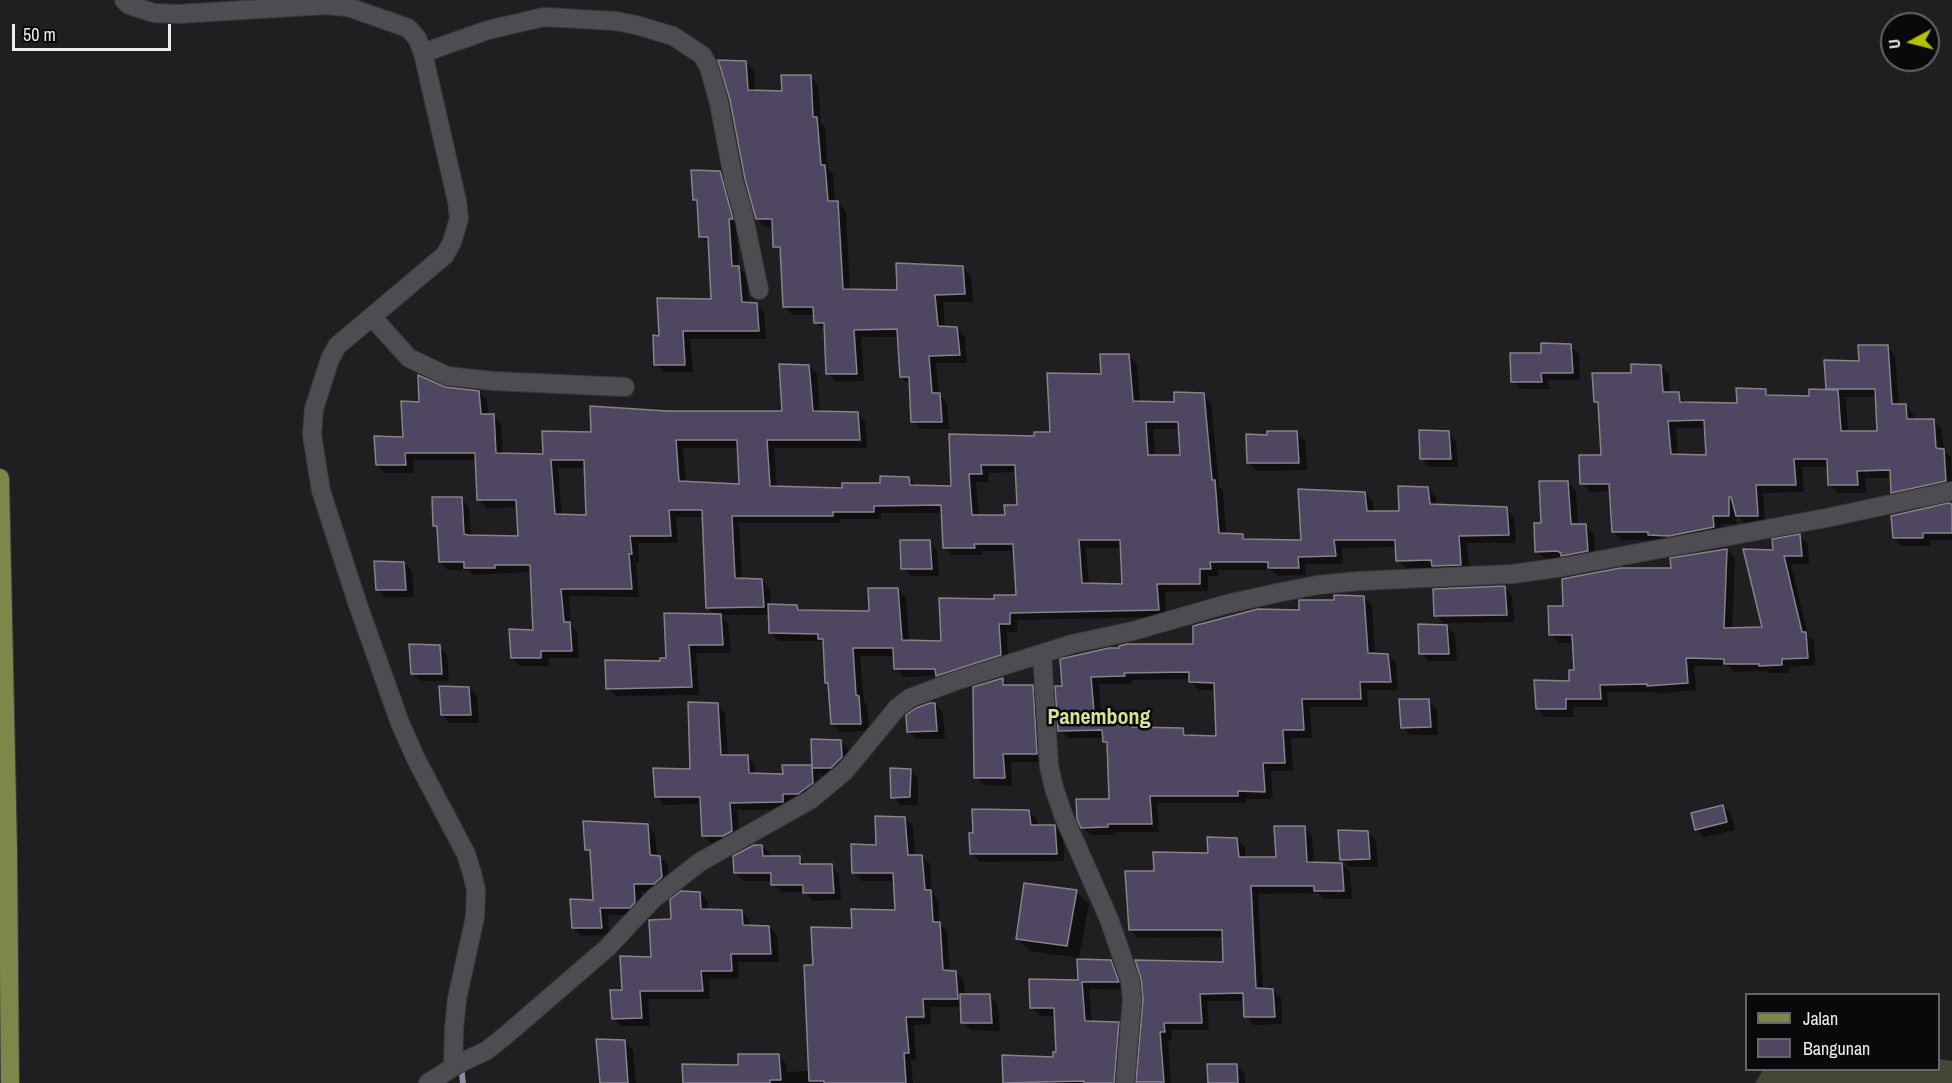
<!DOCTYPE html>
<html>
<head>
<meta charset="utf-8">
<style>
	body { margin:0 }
	#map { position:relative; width:1952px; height:1083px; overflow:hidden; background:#1f1e21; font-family:"Archivo Narrow",sans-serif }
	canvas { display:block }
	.legend { position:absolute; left:1745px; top:993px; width:195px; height:78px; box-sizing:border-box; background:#09080a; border:2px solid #656466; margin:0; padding:8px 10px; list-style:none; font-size:18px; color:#eeedf0 }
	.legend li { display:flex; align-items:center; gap:12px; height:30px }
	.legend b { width:30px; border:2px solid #656466 }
	.north { position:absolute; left:1880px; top:12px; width:60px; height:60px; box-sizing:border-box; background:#09080a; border:2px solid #656466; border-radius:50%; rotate:263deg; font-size:16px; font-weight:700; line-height:24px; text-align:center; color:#eeedf0 }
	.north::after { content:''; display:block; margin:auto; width:21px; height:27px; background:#b0c500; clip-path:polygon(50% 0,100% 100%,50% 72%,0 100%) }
	.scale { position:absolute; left:12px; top:24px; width:159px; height:27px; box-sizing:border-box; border:3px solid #eeedf0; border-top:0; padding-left:8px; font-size:18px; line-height:21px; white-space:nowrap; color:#eeedf0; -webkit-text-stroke:4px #09080a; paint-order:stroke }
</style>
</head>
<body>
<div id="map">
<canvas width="1952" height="1083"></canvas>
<ul class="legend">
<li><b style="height:8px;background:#7e8649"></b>Jalan</li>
<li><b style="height:16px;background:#4f4661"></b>Bangunan</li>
</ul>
<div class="north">U</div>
<div class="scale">50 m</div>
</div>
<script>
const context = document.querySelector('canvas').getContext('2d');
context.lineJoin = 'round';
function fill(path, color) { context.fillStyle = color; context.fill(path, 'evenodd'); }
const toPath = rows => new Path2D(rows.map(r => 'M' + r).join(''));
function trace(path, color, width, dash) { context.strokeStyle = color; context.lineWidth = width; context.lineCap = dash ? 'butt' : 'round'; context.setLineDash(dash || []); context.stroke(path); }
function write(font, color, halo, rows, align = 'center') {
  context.font = font + ' "Archivo Narrow",sans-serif'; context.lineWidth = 5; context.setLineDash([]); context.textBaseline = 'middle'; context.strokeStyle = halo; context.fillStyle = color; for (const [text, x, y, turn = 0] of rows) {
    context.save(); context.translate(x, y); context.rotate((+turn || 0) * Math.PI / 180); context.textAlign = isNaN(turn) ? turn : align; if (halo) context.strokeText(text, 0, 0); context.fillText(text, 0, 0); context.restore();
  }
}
const green = toPath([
	[1939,1059,1952,1061,1952,1083,1755,1083,1763,1070,1938,1070]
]);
const shadow = toPath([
	[746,62,754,71,755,92,783,92,810,77,818,85,821,123,825,127,828,169,833,174,835,203,837,203,846,211,850,291,899,292,962,268,971,276,973,302,943,302,945,328,957,328,965,337,967,363,936,363,939,394,947,403,949,429,921,429,913,421,909,385,901,377,899,337,861,337,864,381,836,382,828,373,826,331,816,322,815,315,793,315,785,307,782,254,775,246,774,227,765,227,757,219],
	[720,172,728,181,740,227,736,227,739,268,747,276,749,304,756,304,764,312,766,339,690,339,693,372,664,372,656,364,660,337,712,300,710,245,701,237,699,204,694,199],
	[1570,346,1579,354,1580,380,1548,380,1549,389,1521,389,1513,381,1543,355],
	[1887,347,1895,355,1899,405,1905,405,1913,414,1914,420,1934,421,1942,429,1944,451,1951,458,1952,489,1900,500,1892,492,1892,478,1865,478,1866,493,1838,493,1830,485,1829,467,1802,467,1804,492,1763,493,1765,523,1745,524,1737,515,1736,524,1721,524,1722,535,1658,542,1655,540,1621,540,1613,532,1611,491,1590,492,1582,483,1602,457,1600,406,1595,401,1633,375,1660,366,1669,374,1670,394,1678,394,1687,404,1738,405,1765,391,1771,396,1810,398,1830,391,1827,389,1860,363],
	[1843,397,1877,397,1879,433,1848,432,1846,400],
	[1676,428,1706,428,1708,457,1678,456],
	[1129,356,1137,364,1140,403,1176,404,1203,395,1211,403,1219,487,1223,490,1226,535,1242,535,1247,540,1302,541,1365,494,1373,502,1374,512,1401,513,1428,488,1436,497,1437,506,1506,509,1514,517,1516,543,1467,543,1469,573,1442,574,1435,568,1406,568,1398,560,1397,547,1342,548,1343,564,1305,564,1306,575,1278,576,1272,570,1218,570,1218,576,1208,576,1208,591,1165,592,1166,617,1017,620,1017,632,1007,632,1008,663,945,684,938,676,903,677,895,668,894,656,860,656,864,702,867,705,869,731,840,732,832,723,830,686,827,682,825,644,822,641,779,641,770,633,770,615,720,615,728,624,731,653,696,653,699,695,616,696,608,688,668,660,716,616,708,607,703,517,676,517,678,543,638,543,639,562,636,562,639,597,569,596,571,625,577,632,579,658,548,658,549,666,520,666,512,658,535,631,532,572,474,575,468,570,448,570,440,562,439,529,435,525,461,499,469,507,471,535,520,538,518,507,487,508,479,499,477,460,413,460,414,473,385,473,377,465,404,438,421,403,445,389,478,392,487,400,488,415,493,415,501,424,503,455,544,455,593,434,667,412,783,412,809,366,817,374,820,413,857,413,865,421,867,448,774,448,777,488,844,489,881,485,909,479,917,487,953,488,950,435,1036,438,1052,434,1102,376],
	[1153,429,1180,429,1182,457,1155,456],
	[683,448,739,448,740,486,686,483],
	[558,468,586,468,588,516,562,516],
	[1016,472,1018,507,1006,517,979,516,976,482,989,482,988,473],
	[881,513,942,513,944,547,952,555,982,555,982,551,1015,551,1017,597,996,601,943,643,909,642,906,598,898,590,871,613,802,611,797,606,771,606,770,589,762,580,742,580,739,523,840,523,840,519,881,519],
	[1086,548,1122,548,1123,586,1089,585],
	[1448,432,1456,441,1458,467,1430,467,1421,459],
	[1296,433,1305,441,1307,470,1257,471,1249,463,1269,436],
	[1568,483,1576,491,1578,525,1585,526,1594,534,1595,559,1545,559,1537,551,1542,524],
	[1952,507,1952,540,1930,540,1931,546,1902,546,1894,538],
	[1799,536,1808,544,1809,564,1791,564,1808,636,1814,641,1815,665,1789,667,1790,673,1769,673,1767,671,1734,672,1729,666,1694,666,1696,690,1656,694,1654,692,1607,692,1608,707,1573,707,1574,717,1545,717,1537,709,1571,682,1575,672,1574,643,1559,643,1551,634,1565,608,1727,550,1735,558,1732,629,1764,629,1774,552],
	[929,542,937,550,939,576,911,576,903,568],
	[404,563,412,571,414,597,386,598,377,589],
	[1504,588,1512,596,1514,622,1444,623,1436,615],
	[1363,597,1372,605,1375,655,1388,655,1396,663,1398,690,1367,690,1368,707,1310,707,1312,738,1291,738,1293,771,1271,771,1273,799,1245,799,1246,803,1157,803,1159,832,1115,832,1116,835,1091,835,1082,827,1110,801,1108,745,1104,741,1104,738,1068,738,1060,730,1063,687,1062,661,1195,645,1301,611,1336,601],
	[1190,679,1191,682,1199,690,1216,690,1218,737,1190,737,1183,730,1139,729,1139,723,1131,714,1101,714,1099,684,1132,684,1132,680],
	[1447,627,1455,635,1457,661,1429,661,1421,653],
	[439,647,447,655,449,681,421,681,412,673],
	[1002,679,1009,686,1032,687,1040,695,1044,762,1011,762,1012,786,984,785,976,777],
	[469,688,477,696,479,723,450,723,442,715],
	[1428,701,1437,709,1438,735,1410,735,1402,727],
	[935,704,943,712,945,739,916,739,908,731],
	[717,705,725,713,728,756,747,757,755,765,756,775,784,776,811,767,814,769,812,741,840,741,849,749,850,765,839,776,822,776,819,773,821,791,791,810,737,810,740,839,732,844,712,844,704,835,702,804,664,805,656,796,692,770],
	[910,770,918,778,918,805,901,805,893,797],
	[1723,806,1731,814,1735,830,1704,837,1696,829],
	[1029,811,1037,820,1038,827,1054,827,1063,835,1064,861,980,862,972,854],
	[904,818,913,826,915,856,921,856,930,864,932,893,938,900,940,924,947,932,950,972,955,972,964,980,965,995,989,996,998,1004,1000,1031,971,1030,963,1022,962,1007,930,1007,931,1024,914,1025,916,1060,911,1061,913,1083,685,1083,778,1056,786,1064,787,1072,810,1071,815,967,853,929,896,911,895,881,862,881,854,873],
	[647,825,655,834,657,857,660,857,668,865,669,886,662,891,641,892,642,910,638,915,608,915,609,935,581,936,573,927,594,901,592,855,586,849],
	[1304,828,1312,836,1314,864,1342,864,1350,872,1352,899,1324,899,1318,893,1258,894,1263,990,1272,990,1281,998,1282,1024,1254,1025,1246,1016,1245,1001,1207,1001,1209,1030,1171,1030,1172,1040,1168,1040,1171,1083,1138,1083,1145,1001,1225,964,1224,937,1138,938,1130,930,1156,873,1209,854,1236,839,1245,847,1245,858,1278,859],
	[1368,832,1376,841,1378,867,1349,867,1341,859],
	[762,846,770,854,770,857,799,858,807,865,831,866,839,874,841,900,813,901,805,892,781,892,773,884,773,881,744,881,735,873],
	[1076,891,1089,904,1079,958,1030,951,1017,939],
	[699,893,708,901,708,911,741,911,749,919,750,927,769,927,777,935,779,962,738,962,739,978,709,979,710,999,648,999,650,1026,621,1026,613,1018,623,991,652,959,673,921],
	[1111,961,1119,970,1126,990,1089,989,1092,1023,1118,1024,1126,1032,1123,1083,1005,1083,1003,1057,1055,1058,1058,1053,1056,1016,1040,1016,1032,1008,1079,982],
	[625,1041,633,1050,636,1083,600,1083],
	[1236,1066,1245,1074,1245,1083,1210,1083]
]);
const stream = toPath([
	[461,1066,463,1083]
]);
const building = toPath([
	[718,60,746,61,748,90,782,91,781,75,811,75,813,117,817,117,821,165,825,165,828,201,838,201,843,289,897,290,896,263,963,266,965,294,935,295,938,326,957,327,960,355,929,356,932,393,940,393,942,422,911,422,909,377,900,377,897,329,854,330,857,374,826,374,824,323,814,323,813,307,783,307,780,247,773,247,772,219,756,219,745,179,730,100,718,60],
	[691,170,720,171,733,219,729,219,732,266,739,266,742,302,757,303,759,331,683,331,685,365,654,365,653,335,659,336,657,298,711,299,708,237,699,237,697,200,693,200,691,170],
	[1541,343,1571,344,1573,373,1541,373,1542,382,1511,382,1510,353,1541,353,1541,343],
	[1858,345,1888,345,1892,404,1906,404,1907,419,1934,419,1936,448,1944,449,1946,481,1891,493,1890,470,1857,471,1858,485,1828,485,1827,459,1794,459,1796,485,1756,485,1758,516,1736,516,1731,497,1729,497,1729,516,1713,516,1714,527,1669,536,1648,535,1648,532,1612,532,1609,484,1580,484,1579,455,1601,455,1598,402,1594,402,1592,373,1631,373,1631,364,1661,365,1663,392,1679,392,1680,402,1737,403,1736,388,1766,389,1766,395,1809,396,1809,389,1838,390,1841,431,1877,431,1875,389,1826,389,1824,360,1859,361,1858,345],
	[1704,420,1706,455,1671,454,1668,421,1704,420],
	[1100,354,1129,354,1133,401,1174,402,1174,392,1204,393,1212,480,1215,480,1219,533,1243,534,1243,539,1301,540,1298,489,1365,492,1367,511,1399,511,1398,486,1428,487,1430,504,1507,507,1509,535,1459,536,1461,565,1432,566,1431,560,1396,561,1395,540,1334,540,1336,556,1298,557,1299,568,1268,568,1268,562,1210,562,1211,569,1200,569,1200,584,1157,584,1159,610,1010,613,1010,624,999,624,1001,655,936,676,935,669,894,669,893,648,853,648,856,695,859,696,861,724,831,724,828,683,825,683,823,639,818,639,818,634,769,633,768,604,797,605,798,610,869,611,868,588,898,588,902,640,941,641,939,598,994,599,994,595,1016,595,1013,544,974,544,975,548,943,548,941,505,874,506,874,512,833,512,833,516,732,516,735,578,762,579,764,607,706,608,702,510,669,510,671,536,630,536,632,554,629,554,632,589,561,589,564,622,570,622,572,651,541,651,541,658,511,658,509,629,533,630,530,565,495,565,495,568,464,568,464,562,439,562,437,526,433,526,432,497,462,497,464,534,468,535,518,536,516,500,477,500,475,453,405,453,406,465,376,465,374,436,403,437,401,401,419,402,418,375,445,387,479,391,481,414,494,414,496,453,543,454,542,431,591,432,590,406,667,411,782,411,779,364,809,365,813,411,858,412,860,440,767,440,770,486,842,488,842,483,880,483,880,476,909,477,910,485,951,486,949,434,1034,436,1034,432,1050,432,1047,373,1101,374,1100,354],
	[1146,422,1178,422,1180,455,1148,455,1146,422],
	[676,440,737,440,739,484,679,481,676,440],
	[551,460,584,460,586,515,555,514,551,460],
	[981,465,1015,465,1017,505,1004,505,1005,515,972,515,969,474,982,474,981,465],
	[1079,540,1120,540,1122,584,1082,583,1079,540],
	[1419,430,1449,431,1451,459,1420,459,1419,430],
	[1267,431,1297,431,1299,463,1247,463,1246,434,1267,435,1267,431],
	[1539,481,1568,481,1571,524,1586,524,1588,551,1561,556,1561,553,1557,551,1535,552,1534,523,1541,523,1539,481],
	[1948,503,1952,504,1952,533,1923,533,1923,538,1893,538,1891,516,1948,503],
	[1800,534,1802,556,1784,556,1802,632,1806,632,1808,658,1782,659,1782,665,1759,666,1759,664,1724,664,1724,659,1686,658,1688,683,1647,686,1647,684,1600,685,1601,699,1566,699,1566,709,1536,709,1534,680,1569,681,1569,670,1574,670,1572,635,1549,635,1548,606,1563,606,1562,579,1620,568,1671,568,1670,558,1727,549,1724,628,1762,627,1743,549,1773,550,1772,539,1800,534],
	[900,540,930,540,932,569,901,569,900,540],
	[374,561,404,562,406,590,376,590,374,561],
	[1505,586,1507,615,1434,616,1433,589,1505,586],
	[1334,595,1364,596,1368,653,1388,654,1391,682,1360,682,1361,699,1302,699,1304,730,1283,730,1285,763,1263,763,1265,792,1238,791,1238,796,1150,796,1152,824,1108,824,1108,827,1081,828,1077,819,1076,799,1109,799,1107,742,1103,742,1102,730,1058,731,1055,686,1062,686,1060,659,1109,648,1119,648,1119,646,1127,644,1193,644,1193,626,1258,609,1299,610,1299,600,1334,600,1334,595],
	[1189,672,1189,682,1214,683,1216,736,1184,735,1183,728,1132,727,1131,713,1094,712,1091,677,1125,676,1124,673,1189,672],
	[664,613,721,614,723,645,689,645,692,687,606,689,605,660,660,661,660,658,666,658,664,613],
	[1418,624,1447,625,1449,654,1419,654,1418,624],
	[409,644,440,645,442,674,411,674,409,644],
	[1003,678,1003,685,1033,685,1037,754,1003,754,1005,778,974,778,973,687,1003,678],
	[439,686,469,687,471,715,441,715,439,686],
	[1399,699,1429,699,1431,727,1401,728,1399,699],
	[688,702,718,703,721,755,748,755,749,773,783,774,782,765,812,765,813,783,798,794,783,794,783,802,730,803,732,831,723,836,702,836,700,797,655,797,653,768,690,769,688,702],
	[930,703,935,703,937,731,907,732,906,715,916,708,930,703],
	[811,739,841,740,842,757,831,768,812,768,811,739],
	[890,768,911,769,910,797,891,798,890,768],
	[1723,805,1727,822,1695,830,1691,813,1723,805],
	[972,809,1029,810,1031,825,1055,825,1057,854,970,854,969,833,973,833,972,809],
	[875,816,905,817,908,855,922,855,925,890,931,890,933,922,940,922,943,970,956,971,958,999,923,999,924,1017,906,1017,909,1053,904,1053,906,1083,824,1083,824,1081,809,1081,804,965,813,965,811,927,852,928,851,909,895,910,893,873,852,873,851,844,876,845,875,816],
	[583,821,648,824,650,855,660,856,662,877,654,884,634,884,635,902,630,908,600,908,602,928,572,928,570,899,593,900,590,850,585,850,583,821],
	[1274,826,1305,826,1307,862,1342,863,1344,891,1314,891,1314,886,1251,886,1256,988,1273,989,1275,1017,1244,1017,1243,993,1200,994,1202,1023,1164,1023,1165,1032,1160,1032,1164,1082,1136,1082,1143,999,1141,979,1135,960,1223,962,1222,930,1129,930,1125,871,1154,871,1153,852,1208,853,1207,837,1237,838,1239,857,1276,857,1274,826],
	[1338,830,1368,831,1370,859,1340,860,1338,830],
	[754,845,762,845,763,856,800,856,800,864,832,864,834,893,803,893,803,885,771,885,771,873,734,873,733,856,754,845],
	[1024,883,1077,890,1067,946,1016,939,1024,883],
	[681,891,700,892,701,909,742,910,743,925,769,926,771,954,731,954,732,971,701,971,703,991,640,991,642,1018,612,1019,610,990,622,990,620,956,651,957,649,920,671,919,670,899,681,891],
	[1077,959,1111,960,1119,982,1082,982,1085,1021,1119,1022,1114,1083,1084,1083,1084,1081,1003,1083,1002,1055,1053,1057,1053,1052,1056,1052,1054,1008,1030,1008,1029,979,1078,980,1077,959],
	[960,994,990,994,992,1023,961,1023,960,994],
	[596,1039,625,1040,628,1083,600,1083,596,1039],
	[738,1054,779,1054,781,1080,770,1080,770,1083,683,1083,682,1064,738,1065,738,1054],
	[1207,1064,1237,1064,1238,1083,1208,1083,1207,1064]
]);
const minor = toPath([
	[124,0,129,5,154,13,178,14,326,5,348,7,408,28,417,38,423,53,457,201,459,219,452,242,445,255,337,346,330,359,314,409,312,435,321,491,358,605,400,723,417,761,466,854,472,873,476,890,475,917,457,999,454,1029,453,1067],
	[423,53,488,30,544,17,616,21,636,25,673,36,702,55,709,67,719,103,734,182,743,213,759,290],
	[372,317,409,358,447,376,493,381,625,387],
	[1042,654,1049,766,1054,788,1064,817,1109,919,1130,980,1132,1000,1125,1083],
	[428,1083,458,1064,486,1051,505,1036,607,948,654,898,700,862,810,800,845,771,897,708,910,698,958,680,1072,644,1133,631,1227,604,1277,593,1317,585,1359,581,1512,574,1563,567,1826,518,1952,491]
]);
const primary = toPath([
	[0,478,8,850,10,1083]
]);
const quarterNames = [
	["Panembong",1099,718]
];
fill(green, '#434633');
fill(shadow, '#0007');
trace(stream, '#8f889c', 6);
fill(building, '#4f4661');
trace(building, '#858489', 1.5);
trace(minor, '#3b3a3d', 20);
trace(primary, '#3b3a3d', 20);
trace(minor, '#4d4c50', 18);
trace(primary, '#7e8649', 18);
write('bold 22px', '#d5e397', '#09080a', quarterNames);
</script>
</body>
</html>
